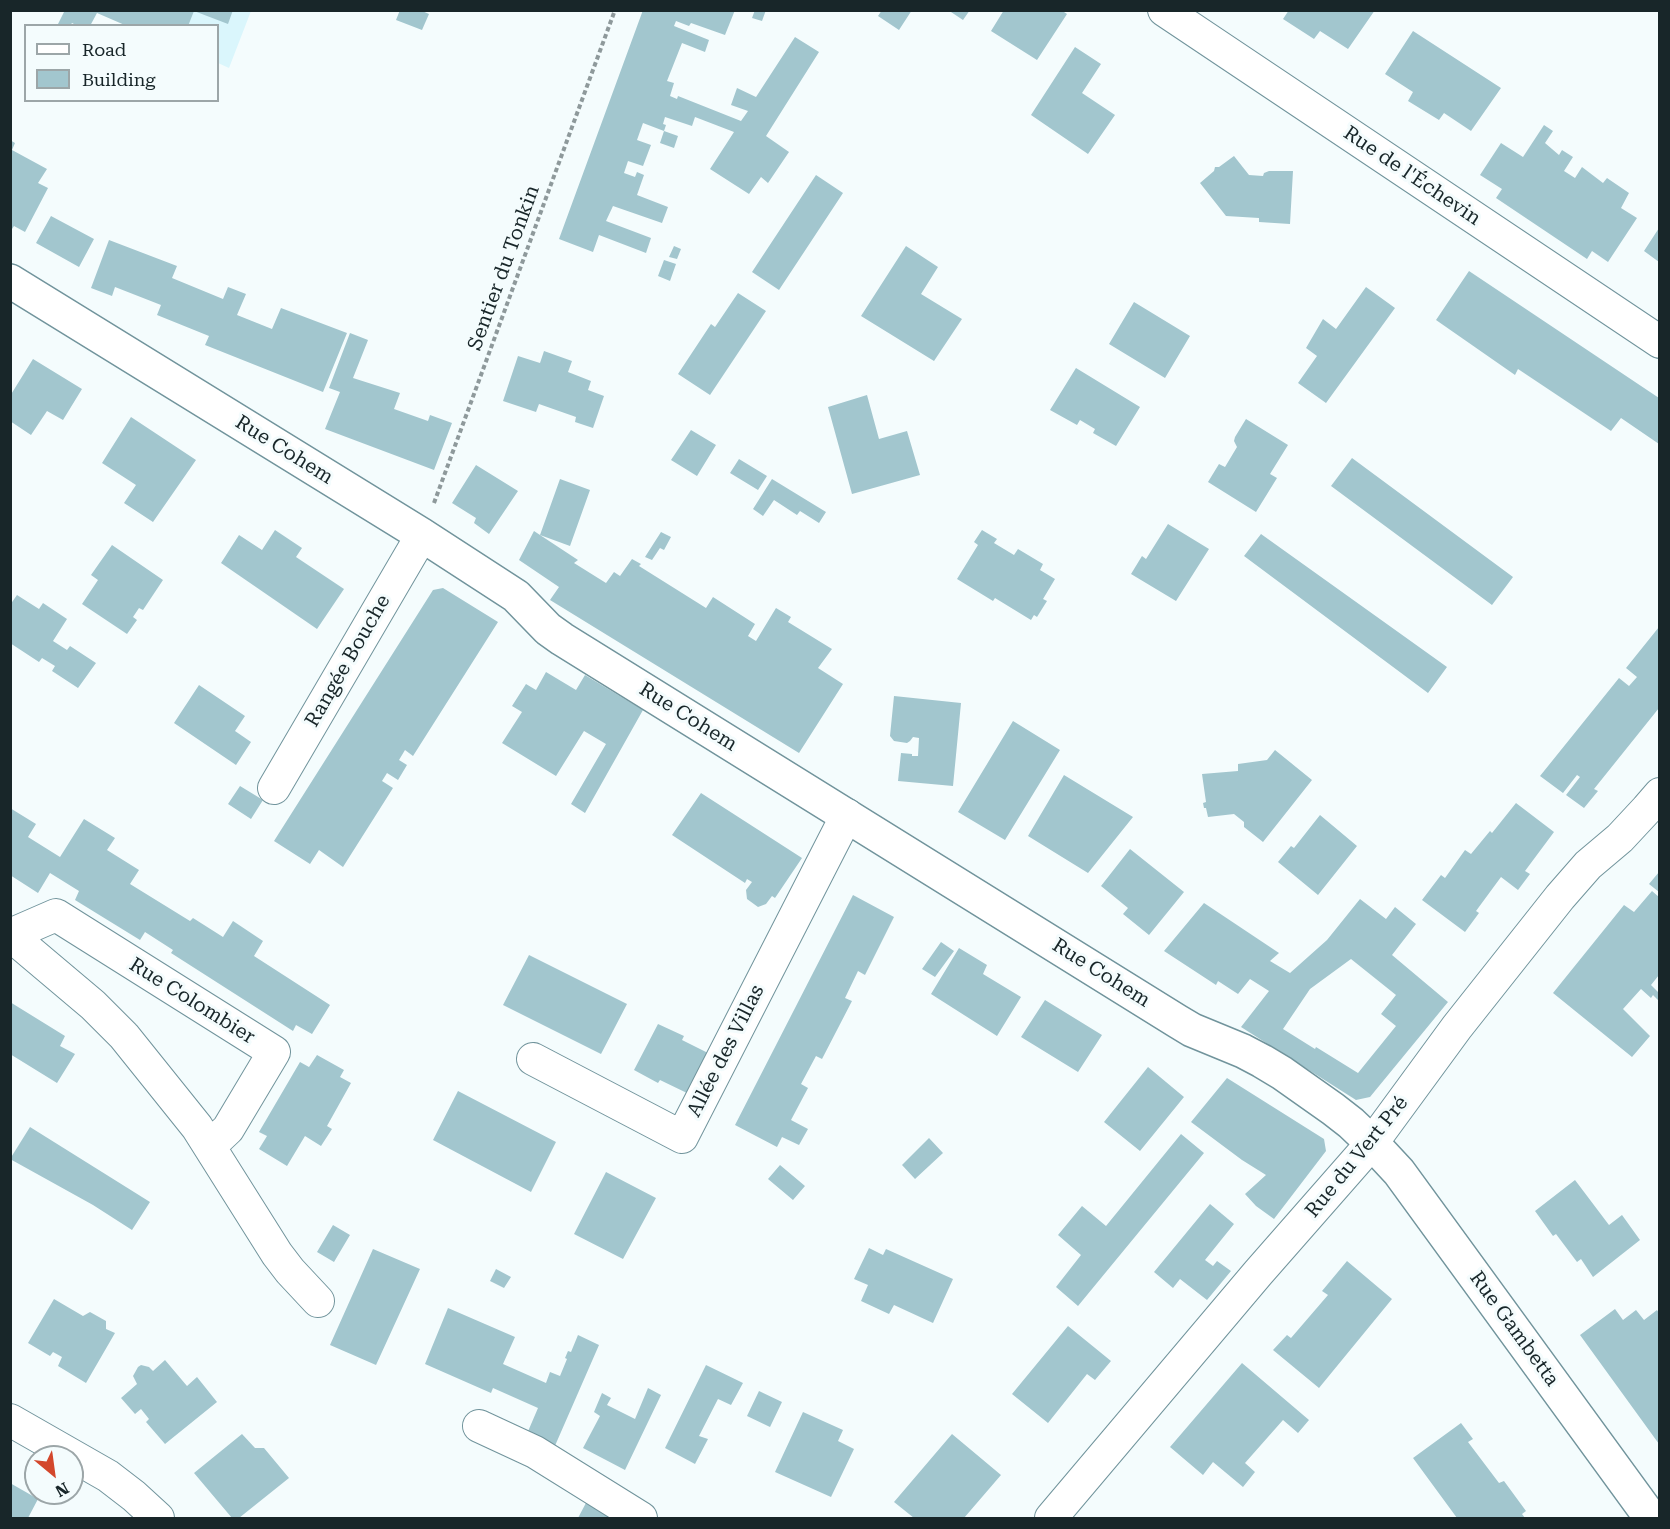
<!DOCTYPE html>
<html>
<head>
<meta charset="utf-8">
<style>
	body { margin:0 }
	#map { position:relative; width:1670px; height:1529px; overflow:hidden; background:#f4fcfd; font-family:"Roboto Serif",serif }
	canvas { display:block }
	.frame { position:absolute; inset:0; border:12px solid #182629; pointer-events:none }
	.legend { position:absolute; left:24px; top:24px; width:195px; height:78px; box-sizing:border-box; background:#f4fcfd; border:2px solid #9ca6a8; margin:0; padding:8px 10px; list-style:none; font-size:18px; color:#182629 }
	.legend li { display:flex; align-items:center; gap:12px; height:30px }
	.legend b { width:30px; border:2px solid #9ca6a8 }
	.north { position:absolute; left:24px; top:1445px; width:60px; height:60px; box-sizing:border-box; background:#f4fcfd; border:2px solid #9ca6a8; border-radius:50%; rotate:151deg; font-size:16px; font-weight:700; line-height:24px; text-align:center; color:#182629 }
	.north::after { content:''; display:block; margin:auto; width:21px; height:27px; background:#d3472c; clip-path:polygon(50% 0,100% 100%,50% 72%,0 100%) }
</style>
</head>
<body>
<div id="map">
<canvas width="1670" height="1529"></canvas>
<div class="frame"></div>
<ul class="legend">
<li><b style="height:8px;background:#fff"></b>Road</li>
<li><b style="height:16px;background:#a2c6ce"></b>Building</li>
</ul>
<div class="north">N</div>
</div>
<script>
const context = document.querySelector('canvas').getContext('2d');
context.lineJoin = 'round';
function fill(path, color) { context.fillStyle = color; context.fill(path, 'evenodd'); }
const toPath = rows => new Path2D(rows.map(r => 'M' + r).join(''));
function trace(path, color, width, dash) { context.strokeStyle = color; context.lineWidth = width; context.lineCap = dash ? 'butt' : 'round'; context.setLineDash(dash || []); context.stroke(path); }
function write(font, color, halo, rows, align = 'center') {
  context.font = font + ' "Roboto Serif",serif'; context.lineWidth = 6; context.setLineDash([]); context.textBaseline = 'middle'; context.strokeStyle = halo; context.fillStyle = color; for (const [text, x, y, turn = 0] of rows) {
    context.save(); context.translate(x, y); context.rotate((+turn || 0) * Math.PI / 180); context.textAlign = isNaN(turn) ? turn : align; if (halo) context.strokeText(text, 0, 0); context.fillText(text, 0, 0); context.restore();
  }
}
const built = toPath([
	[93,11,251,11,229,68,218,63,218,26,128,25]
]);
const building = toPath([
	[65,10,233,10,228,24,194,11,188,26,127,26,97,13,90,26,78,26,72,23,70,26,57,26],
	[400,10,420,10,429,14,422,30,396,20],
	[643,10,735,10,725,35,691,23,689,26,676,21,674,26,709,40,705,52,682,43,667,81,674,83,670,96,677,99,678,96,741,121,748,111,731,105,737,88,756,97,795,37,819,52,766,136,789,152,768,183,761,177,749,194,710,169,734,132,695,117,692,126,665,117,663,124,666,125,664,131,678,136,674,148,660,143,664,131,643,123,637,140,651,145,643,166,628,161,624,173,635,177,637,172,644,175,637,195,668,207,662,223,613,206,606,221,651,238,646,253,599,235,593,252,559,239],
	[755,10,766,10,762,21,752,18],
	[882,10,912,10,899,30,878,16],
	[948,10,970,10,963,20],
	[1004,10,1061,10,1067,14,1037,60,991,31],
	[1289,10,1375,10,1348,49,1320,31,1314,39,1283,19],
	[1413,31,1501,88,1471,131,1444,113,1439,120,1408,101,1413,92,1385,74],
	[1075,47,1101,64,1082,93,1115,115,1088,154,1031,115],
	[1544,125,1553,131,1545,143,1559,155,1562,150,1573,157,1564,171,1575,178,1582,167,1603,183,1607,178,1629,193,1621,208,1637,218,1608,262,1592,251,1587,259,1496,198,1502,189,1480,175,1501,143,1523,157],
	[10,140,15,143,12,150,47,169,38,183,48,188,25,232,14,226,10,232],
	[1234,156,1249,175,1263,176,1264,173,1269,171,1293,171,1290,224,1259,222,1259,218,1226,216,1200,183,1214,171,1215,167,1219,167],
	[816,175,843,193,779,290,752,272],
	[51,216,94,239,79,267,36,243],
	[1659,228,1659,262,1644,251],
	[109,240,177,266,172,278,223,299,228,287,246,294,237,315,272,329,281,308,347,333,323,392,205,345,209,336,157,315,161,305,115,287,112,296,91,288],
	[674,246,681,249,677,259,669,257],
	[906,246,938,267,921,294,962,319,934,361,861,316],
	[664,260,676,264,670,281,658,276],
	[1469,271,1659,398,1659,444,1621,418,1611,431,1518,369,1515,375,1436,320],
	[1366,287,1395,308,1326,403,1298,383,1317,356,1306,348,1323,319,1336,329],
	[738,293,766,311,710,395,678,374,711,324,715,327],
	[1134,302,1190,336,1165,378,1109,344],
	[350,333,368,340,353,378,400,393,394,409,428,421,430,415,452,423,434,470,325,429,340,392,329,388],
	[544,351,572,361,568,372,591,381,588,390,604,396,593,428,575,422,576,417,539,404,536,412,503,401,518,356,540,363],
	[33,359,82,389,63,420,47,411,31,435,10,421,10,396],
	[1076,368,1140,407,1116,446,1093,433,1095,429,1080,420,1077,425,1050,410],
	[867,395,879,439,907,431,920,475,852,494,828,407],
	[131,417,196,460,153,522,124,503,136,485,102,463],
	[1246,419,1288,445,1270,474,1277,478,1256,512,1208,482,1219,464,1225,467,1237,447,1234,441,1235,437],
	[691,430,716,445,697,476,671,460],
	[1352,458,1513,577,1492,605,1331,486],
	[739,459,767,476,758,490,730,473],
	[476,465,518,491,489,534,474,523,476,518,452,503],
	[560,479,590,490,570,546,540,535,578,560,574,563,606,583,614,572,620,576,632,559,641,564,639,566,706,608,713,597,755,624,748,636,756,641,776,608,791,617,788,622,832,649,818,668,843,684,799,753,550,600,559,587,519,560,534,531,540,535],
	[772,479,826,512,819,523,800,511,797,515,774,500,763,516,753,509],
	[1168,524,1209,549,1176,601,1131,574,1142,556,1146,559],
	[275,530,302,548,296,557,344,589,317,629,221,563,239,535,262,550],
	[982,530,997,539,994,543,1014,555,1018,549,1043,564,1040,570,1055,579,1043,599,1047,601,1037,617,1034,615,1031,620,995,598,993,601,957,579,978,545,974,542],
	[661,532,671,537,664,550,660,548,652,560,645,557],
	[1261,534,1447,667,1428,693,1244,556],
	[112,545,163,580,143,610,139,608,133,617,137,620,127,634,82,604,98,580,91,575],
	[443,588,498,622,413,756,405,750,399,760,407,765,398,780,387,773,382,781,393,788,343,867,319,850,310,864,274,841,433,590],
	[17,595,39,609,43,603,67,619,53,641,67,650,70,646,96,663,78,688,52,671,55,666,42,658,39,662,10,643,10,605],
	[1659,627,1659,708,1594,789,1598,791,1584,808,1566,795,1580,777,1577,775,1563,793,1540,776,1619,678,1629,686,1637,677,1626,668],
	[546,672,576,690,585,675,643,710,585,813,571,804,606,744,584,731,556,776,502,743,522,712,512,706,526,684,536,690],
	[199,685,245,716,235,731,251,742,236,765,174,723],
	[894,696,961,703,953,786,898,781,901,753,912,754,912,756,918,756,919,738,913,737,910,741,907,743,894,741,890,736],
	[1013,721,1060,750,1005,840,958,812],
	[1275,750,1312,780,1263,842,1244,827,1244,822,1234,814,1208,817,1206,808,1204,808,1203,803,1206,802,1202,774,1238,771,1238,764,1267,760],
	[1064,775,1133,817,1088,873,1028,836],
	[240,786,263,800,251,819,228,804],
	[701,793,802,858,775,898,772,896,766,904,758,907,747,899,746,890,752,882,747,879,745,883,672,835],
	[1516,803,1554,832,1525,871,1530,874,1518,890,1501,877,1476,911,1479,913,1465,932,1422,900,1441,875,1445,878,1465,850,1471,854,1490,831,1492,833],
	[10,808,36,824,28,837,60,857,84,819,115,838,107,850,139,870,130,884,190,921,193,918,223,937,233,921,263,941,254,956,330,1005,312,1034,296,1025,293,1031,171,953,173,950,145,932,140,940,75,900,79,891,50,873,38,893,10,875],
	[1320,815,1357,846,1318,895,1278,862,1291,846,1294,848],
	[1130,849,1184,892,1149,935,1123,914,1128,908,1101,886],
	[1659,872,1659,892,1649,884],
	[1652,891,1659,897,1659,975,1651,985,1659,993,1659,1001,1653,995,1651,998,1641,989,1623,1009,1650,1036,1632,1057,1553,993,1624,905,1634,912],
	[853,895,894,917,865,975,858,971,845,998,852,1001,822,1059,816,1056,801,1084,808,1088,791,1120,808,1129,799,1145,782,1137,777,1147,735,1125],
	[1360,899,1386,919,1395,907,1416,924,1392,955,1448,1002,1370,1097,1356,1100,1241,1027,1269,991,1250,979,1238,994,1218,981,1216,985,1164,951,1204,903,1279,953,1270,961,1290,973,1327,940],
	[1351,959,1396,995,1381,1014,1396,1026,1358,1073,1316,1047,1315,1049,1283,1029,1310,989],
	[941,942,954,951,935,977,922,969],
	[959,948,987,965,983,974,1021,997,997,1036,931,994],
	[529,955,627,1004,601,1054,503,1005],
	[1045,1000,1102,1035,1078,1072,1021,1037],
	[10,1002,65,1036,60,1046,75,1054,57,1083,10,1054],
	[658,1024,684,1036,682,1040,710,1054,689,1094,660,1080,658,1083,634,1070],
	[317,1055,344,1070,340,1077,351,1083,327,1126,332,1129,321,1146,305,1136,287,1166,259,1149,267,1136,259,1132,300,1062,309,1067],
	[1148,1067,1184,1097,1140,1151,1104,1122],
	[1227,1078,1324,1139,1326,1151,1274,1219,1256,1206,1245,1194,1266,1175,1242,1160,1191,1122],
	[458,1091,556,1142,531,1192,433,1140],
	[30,1127,150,1202,132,1230,93,1205,10,1159],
	[1181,1134,1204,1153,1078,1306,1056,1287,1081,1255,1058,1235,1082,1206,1106,1226],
	[929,1138,943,1153,915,1179,902,1165],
	[780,1165,805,1186,793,1200,768,1179],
	[606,1172,656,1198,623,1259,574,1234],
	[1575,1180,1609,1225,1622,1215,1640,1240,1593,1277,1581,1259,1577,1262,1556,1234,1553,1236,1535,1211],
	[1210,1204,1234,1224,1205,1260,1213,1266,1217,1261,1231,1271,1207,1300,1180,1279,1173,1288,1154,1272],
	[333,1225,350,1235,334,1262,317,1252],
	[869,1248,883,1255,886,1249,953,1279,933,1323,894,1305,889,1314,861,1301,868,1285,854,1279],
	[373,1249,420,1269,376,1365,330,1345],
	[1347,1261,1392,1299,1319,1388,1273,1350,1287,1335,1291,1338,1328,1295,1322,1291],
	[496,1269,511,1277,504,1288,490,1281],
	[54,1299,83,1316,90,1312,106,1321,106,1329,115,1333,86,1383,58,1366,62,1357,53,1352,50,1356,28,1343],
	[448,1308,515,1337,503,1364,546,1383,550,1372,560,1376,567,1359,565,1358,568,1351,571,1352,578,1335,599,1345,554,1448,526,1436,538,1408,493,1388,491,1393,425,1364],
	[1615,1309,1623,1320,1636,1310,1644,1320,1657,1310,1659,1313,1659,1444,1580,1335],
	[1068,1326,1111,1361,1095,1380,1087,1374,1048,1423,1012,1394],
	[165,1360,187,1386,197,1377,217,1402,165,1444,146,1422,149,1419,141,1409,135,1414,121,1398,137,1384,133,1376,138,1367,141,1365,149,1367,153,1371],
	[1242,1363,1309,1420,1298,1433,1283,1420,1245,1463,1255,1472,1243,1487,1213,1462,1203,1475,1170,1447],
	[706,1365,743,1383,731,1405,718,1399,699,1436,708,1439,695,1464,665,1448],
	[648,1388,661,1395,625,1470,583,1448,600,1416,594,1412,602,1393,611,1398,607,1405,635,1419],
	[759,1391,782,1402,770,1427,747,1416],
	[803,1412,843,1430,838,1441,854,1449,831,1497,775,1472],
	[1461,1423,1473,1439,1468,1442,1499,1483,1504,1481,1526,1511,1522,1514,1525,1518,1457,1518,1413,1458],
	[242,1434,255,1448,264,1448,289,1478,239,1518,232,1518,194,1473],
	[952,1434,1001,1475,964,1518,914,1518,894,1502],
	[10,1483,38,1499,28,1518,10,1518],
	[587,1501,616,1518,578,1518]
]);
const path = toPath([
	[434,503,615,10]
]);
const street = toPath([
	[1164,10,1660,342],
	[274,788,422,535],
	[10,935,93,1005,124,1036,197,1127,277,1254,290,1271,318,1301],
	[10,935,56,915,274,1052,228,1129,210,1146],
	[533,1059,682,1137,847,815],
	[10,1420,108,1476,134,1496,158,1518],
	[479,1426,535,1452,641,1518],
	[1051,1518,1258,1273,1372,1143,1457,1027,1560,897,1588,865,1620,838,1647,809,1660,794]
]);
const secondary = toPath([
	[10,281,422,535,516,596,548,629,562,639,1177,1021,1192,1030,1243,1051,1262,1061,1282,1073,1333,1109,1351,1123,1372,1143,1399,1172,1651,1518]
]);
const streetNames = [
	["Rue de l'Échevin",1412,176,34],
	["Sentier du Tonkin",504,268,-70],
	["Rue Cohem",284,450,32],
	["Rangée Bouche",348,661,-60],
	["Rue Cohem",688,717,32],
	["Rue Cohem",1101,973,32],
	["Rue Colombier",192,1001,32],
	["Allée des Villas",726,1051,-63],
	["Rue du Vert Pré",1357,1157,-51],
	["Rue Gambetta",1514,1329,54]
];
fill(built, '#daf6fc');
fill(building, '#a2c6ce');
trace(street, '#71949c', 34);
trace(secondary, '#71949c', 36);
trace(path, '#8e999b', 4, [4.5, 3]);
trace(street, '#fff', 32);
trace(secondary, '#fff', 33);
write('20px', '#182629', '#f4fcfd', streetNames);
</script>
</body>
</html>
